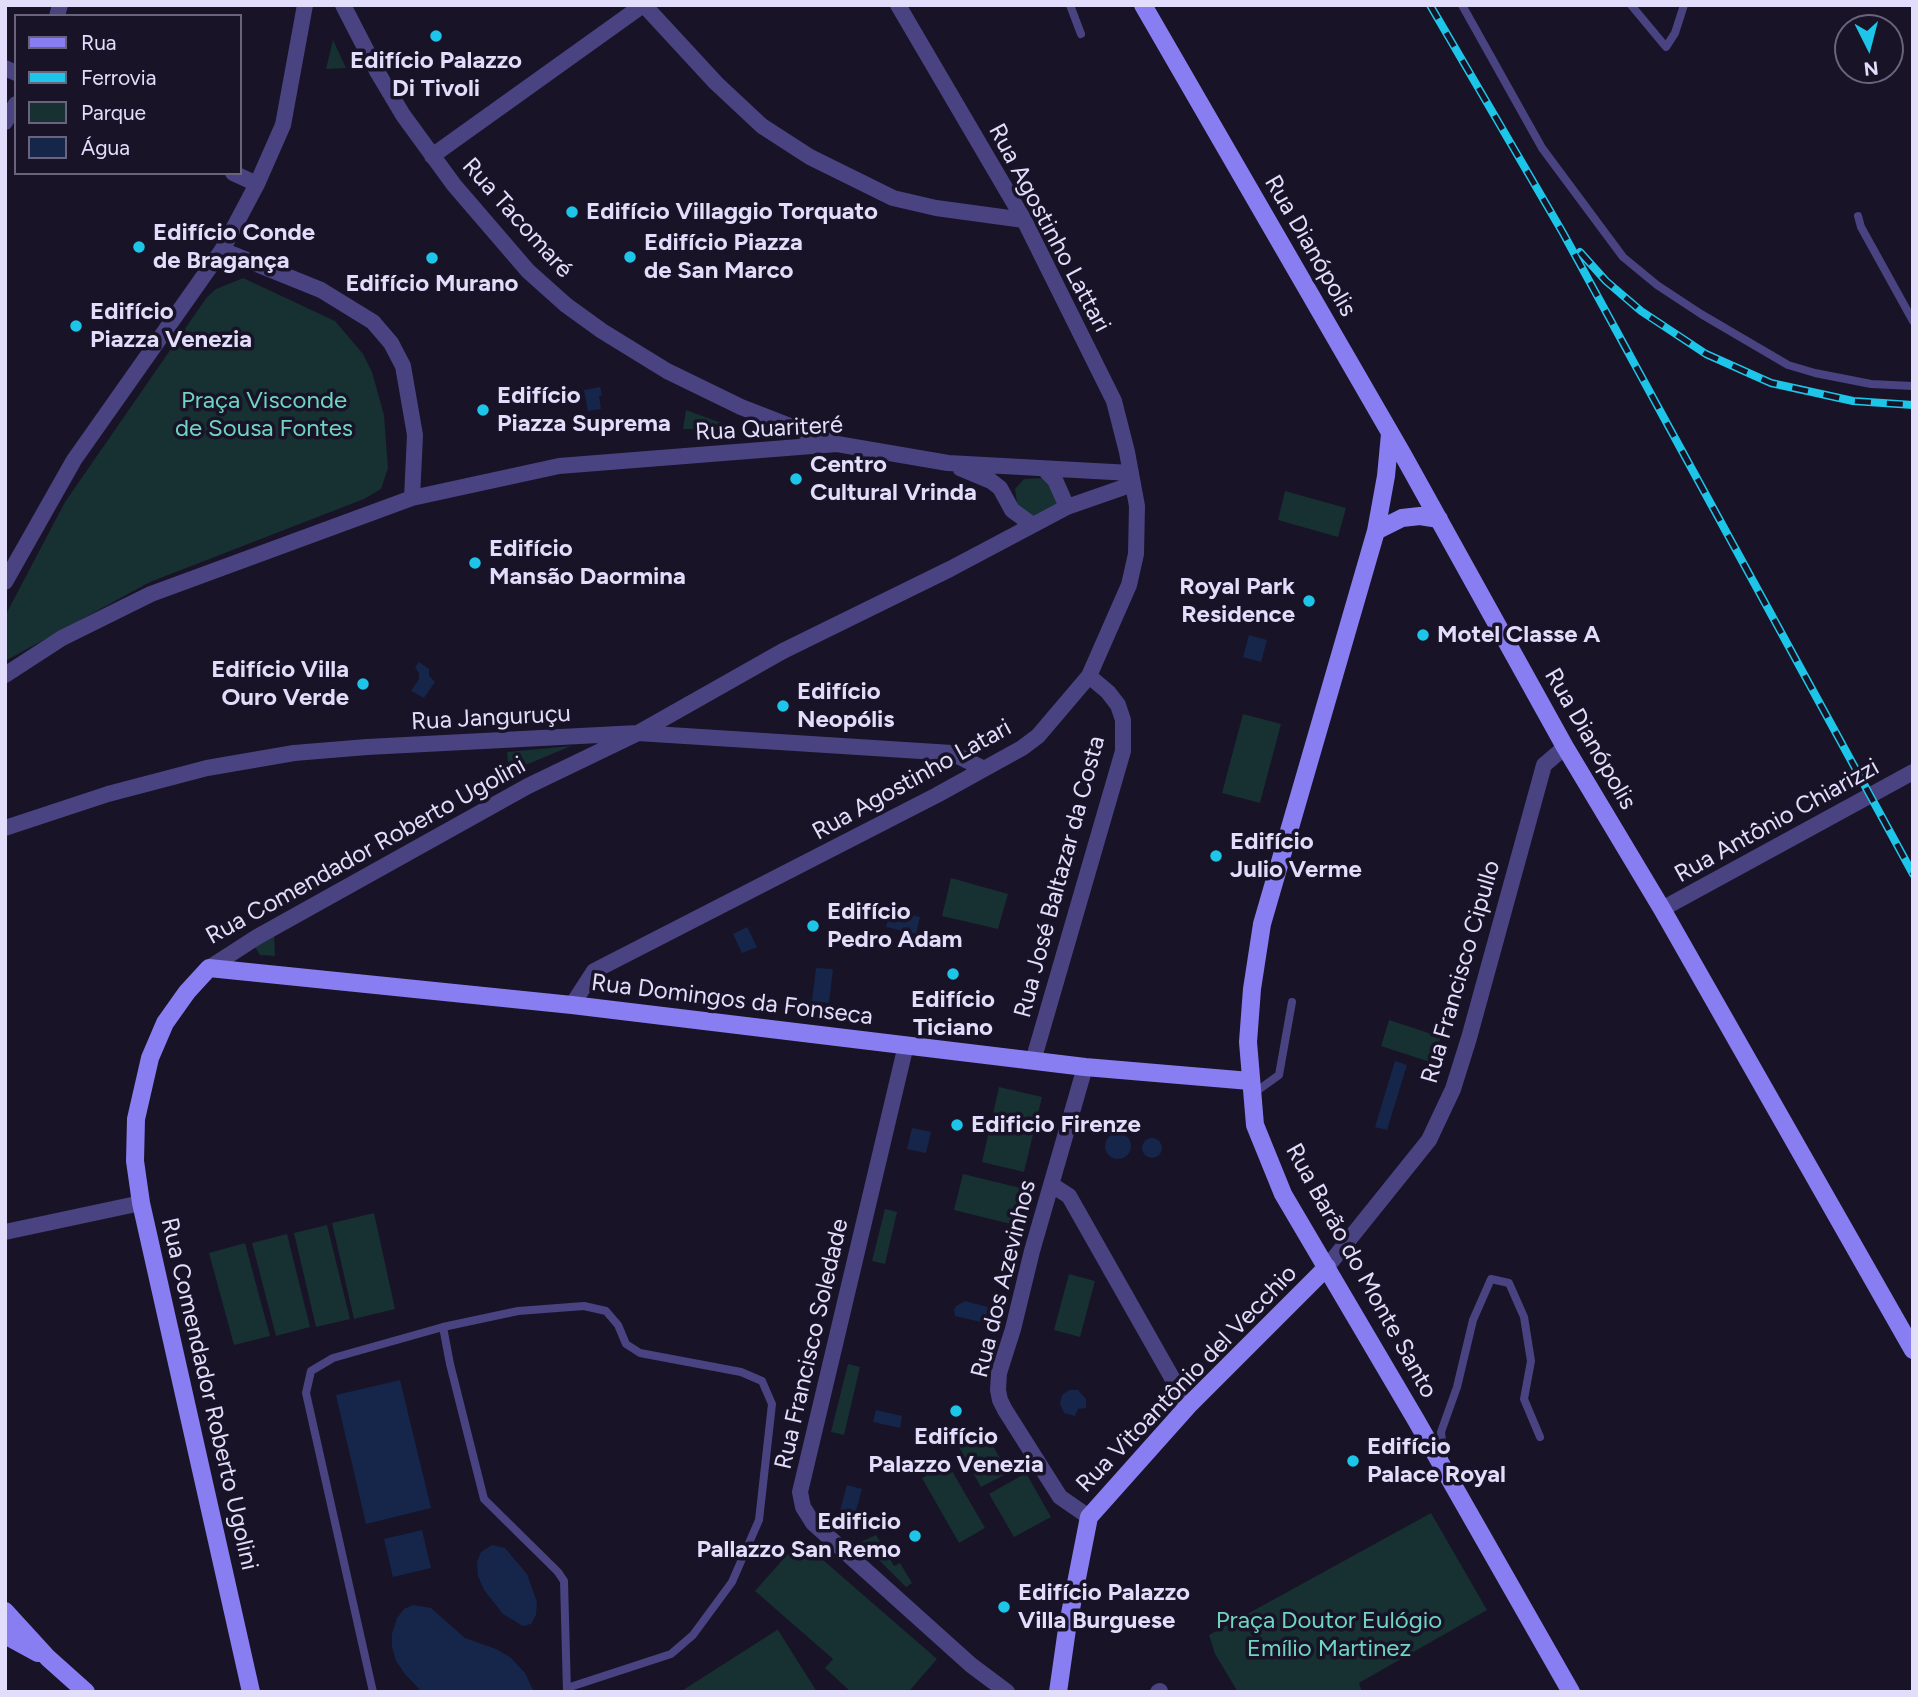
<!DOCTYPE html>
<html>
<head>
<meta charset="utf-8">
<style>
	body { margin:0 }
	#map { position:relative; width:1918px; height:1697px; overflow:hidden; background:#181327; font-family:Figtree,sans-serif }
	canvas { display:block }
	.frame { position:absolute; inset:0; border:7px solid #e2ddfb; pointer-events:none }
	.legend { position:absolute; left:14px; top:14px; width:228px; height:161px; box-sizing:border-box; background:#181327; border:2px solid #69647c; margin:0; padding:9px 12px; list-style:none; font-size:21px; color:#e2ddfb }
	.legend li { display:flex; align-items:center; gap:14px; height:35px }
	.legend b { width:35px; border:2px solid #69647c }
	.north { position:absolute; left:1834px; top:14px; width:70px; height:70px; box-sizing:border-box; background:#181327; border:2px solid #69647c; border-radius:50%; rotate:174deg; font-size:19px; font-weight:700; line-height:28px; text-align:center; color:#e2ddfb }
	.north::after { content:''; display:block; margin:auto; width:24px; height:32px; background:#1dc6e8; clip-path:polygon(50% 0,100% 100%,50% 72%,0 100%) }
</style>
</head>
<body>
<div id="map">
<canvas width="1918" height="1697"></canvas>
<div class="frame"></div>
<ul class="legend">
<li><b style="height:9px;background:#887ef2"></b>Rua</li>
<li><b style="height:9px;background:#1dc6e8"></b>Ferrovia</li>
<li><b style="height:19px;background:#173031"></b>Parque</li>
<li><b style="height:19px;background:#15264a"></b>Água</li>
</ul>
<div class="north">N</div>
</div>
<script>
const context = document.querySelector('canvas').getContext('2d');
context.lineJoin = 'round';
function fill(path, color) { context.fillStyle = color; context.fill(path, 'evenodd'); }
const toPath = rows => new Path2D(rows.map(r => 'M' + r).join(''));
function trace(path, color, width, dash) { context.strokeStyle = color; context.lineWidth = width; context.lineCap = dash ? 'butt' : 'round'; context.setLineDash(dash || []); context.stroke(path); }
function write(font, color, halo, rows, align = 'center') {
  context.font = font + ' Figtree,sans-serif'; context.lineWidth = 7; context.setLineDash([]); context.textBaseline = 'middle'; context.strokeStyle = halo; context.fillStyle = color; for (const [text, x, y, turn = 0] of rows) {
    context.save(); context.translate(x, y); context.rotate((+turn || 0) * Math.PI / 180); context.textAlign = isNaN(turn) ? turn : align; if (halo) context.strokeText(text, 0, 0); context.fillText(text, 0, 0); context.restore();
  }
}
const green = toPath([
	[333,40,346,68,326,69],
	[243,278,335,321,363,354,372,372,384,415,388,468,381,489,364,499,150,582,5,661,5,616,65,502,207,297,216,289],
	[686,410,738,429,683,429],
	[1044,478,1050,480,1061,505,1033,517,1018,509,1015,489,1024,479],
	[1285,491,1346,508,1338,537,1278,520],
	[1243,714,1281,724,1260,803,1222,793],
	[571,746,509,772,507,752],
	[951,878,1008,894,998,929,942,916],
	[274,933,275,956,260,955,255,947],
	[1389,1020,1441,1037,1433,1063,1381,1046],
	[999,1087,1042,1097,1024,1172,982,1162],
	[963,1174,1033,1191,1023,1227,954,1210],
	[885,1209,897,1212,885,1264,872,1261],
	[374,1213,395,1309,354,1319,332,1223],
	[327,1225,350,1319,316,1327,294,1233],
	[287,1234,310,1327,276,1336,252,1243],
	[245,1243,270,1336,234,1345,209,1253],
	[1069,1274,1095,1281,1080,1337,1054,1330],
	[848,1364,860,1367,844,1435,831,1432],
	[986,1433,1008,1473,981,1487,959,1447],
	[948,1464,985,1528,959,1543,922,1478],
	[1026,1473,1051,1517,1014,1537,989,1494],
	[1431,1513,1487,1610,1359,1683,1362,1692,1238,1692,1215,1654,1209,1635],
	[876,1535,894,1566,900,1563,912,1583,906,1587,861,1542],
	[800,1540,937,1659,911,1689,906,1692,851,1692,825,1668,833,1659,755,1591],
	[778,1630,817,1692,680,1692,777,1630]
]);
const water = toPath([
	[600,387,602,395,599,396,601,409,588,411,584,390],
	[1249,635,1267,640,1261,662,1243,657],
	[419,662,429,669,429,676,435,682,424,698,411,691,419,679,419,673,415,667],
	[890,910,920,917,916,934,886,927],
	[747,927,757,947,742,953,733,934],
	[816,968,833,969,829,1003,812,1001],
	[1395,1061,1407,1065,1387,1130,1375,1127],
	[912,1128,931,1132,926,1153,907,1149],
	'1105 1146a13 13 0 1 1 26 0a13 13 0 1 1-26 0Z',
	'1142 1148a10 10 0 1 1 20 0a10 10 0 1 1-20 0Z',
	[965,1301,988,1307,985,1323,955,1316,954,1310,956,1306],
	[400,1380,431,1508,366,1524,336,1395],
	[1069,1390,1078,1390,1086,1399,1086,1408,1078,1409,1075,1416,1064,1413,1060,1404,1062,1395],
	[876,1410,902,1416,900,1428,873,1422],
	[847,1485,862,1489,854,1518,839,1514],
	[422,1530,431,1568,393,1577,384,1539],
	[492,1545,505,1548,527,1574,537,1602,536,1615,531,1624,523,1626,503,1614,484,1590,478,1576,477,1562,481,1552],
	[413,1605,431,1608,465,1638,496,1649,510,1657,525,1673,534,1692,422,1692,405,1674,396,1661,392,1647,392,1634,397,1618,404,1609]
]);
const lane = toPath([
	[1070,5,1081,34],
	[1462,5,1542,148,1623,257,1657,285,1701,314,1788,365,1815,373,1871,384,1913,386],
	[1631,5,1666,47,1675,33,1684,5],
	[1858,216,1861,227,1913,321],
	[1254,1093,1279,1075,1292,1002],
	[1444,1458,1441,1432,1457,1387,1473,1320,1491,1279,1509,1283,1524,1317,1531,1361,1524,1399,1540,1437],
	[373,1692,306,1393,311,1371,333,1358,443,1327],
	[567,1692,564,1581,558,1572,484,1499,450,1364,443,1327,518,1311,584,1306,606,1311,618,1325,626,1344,640,1353,741,1372,762,1381,772,1404,759,1520,732,1582,693,1635,671,1654,567,1688]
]);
const street = toPath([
	[343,5,378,73,403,115,454,185,528,271,566,305,602,331,667,371,741,407,831,442],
	[644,5,716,83,762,126,810,157,893,198,936,208,1024,220],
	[57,16,60,5],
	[5,68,16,73],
	[5,122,16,104],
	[432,156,643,5],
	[233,173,257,184],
	[222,250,321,290,373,322,391,343,403,366,415,435,412,498],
	[960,468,991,481,1000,488,1012,510,1031,524],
	[1045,470,1055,480,1067,507],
	[5,582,74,460,222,250,257,184,283,125,305,5],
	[5,675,62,638,151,594,412,498,559,466,837,444,948,463,1131,473],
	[5,828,108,794,207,768,294,753,367,747,638,733,952,753,984,769],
	[1662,909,1913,772],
	[209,968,257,937,528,786,638,733,783,651,950,569,1067,507,1133,484],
	[572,1005,594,971,937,795,1022,748,1038,736,1089,676,1129,585,1136,554,1137,506,1127,452,1114,401,1024,220,898,5],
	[906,1045,800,1492,803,1507,813,1523,971,1665,1007,1692],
	[1033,1061,1123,751,1123,720,1118,705,1108,692,1089,676],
	[1085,1067,1032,1251,1013,1329,999,1373,998,1390,1000,1400,1005,1410,1060,1497,1089,1517],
	[1052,1185,1069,1196,1188,1406],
	[5,1232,141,1203],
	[1327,1267,1429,1140,1453,1089,1469,1038,1544,765,1565,747],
	[1158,1692,1160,1691]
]);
const secondary = toPath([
	[1143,5,1403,455,1565,747,1662,909,1913,1350],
	[1390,434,1386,476,1376,531,1262,924,1252,989,1248,1042,1255,1125,1283,1194,1416,1420,1571,1692],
	[1376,531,1402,518,1420,516,1439,519],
	[5,1611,48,1658,86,1692],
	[5,1635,38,1653],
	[251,1692,141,1203,135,1161,136,1119,150,1058,165,1023,187,992,209,968,572,1005,1085,1067,1250,1081],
	[1058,1692,1067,1629,1089,1517,1188,1406,1327,1267]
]);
const rail = toPath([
	[1430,5,1563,233,1913,874],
	[1580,252,1606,281,1641,311,1706,354,1771,383,1853,401,1913,405]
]);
const markers = [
	[436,36,7,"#1dc6e8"],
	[572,212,7,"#1dc6e8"],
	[139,247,7,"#1dc6e8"],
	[630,257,7,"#1dc6e8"],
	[432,258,7,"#1dc6e8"],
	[76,326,7,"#1dc6e8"],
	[483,410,7,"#1dc6e8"],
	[796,479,7,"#1dc6e8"],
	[475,563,7,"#1dc6e8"],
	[1309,601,7,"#1dc6e8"],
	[1423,635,7,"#1dc6e8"],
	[363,684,7,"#1dc6e8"],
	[783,706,7,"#1dc6e8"],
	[1216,856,7,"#1dc6e8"],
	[813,926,7,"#1dc6e8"],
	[953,974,7,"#1dc6e8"],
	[957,1125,7,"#1dc6e8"],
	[956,1411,7,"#1dc6e8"],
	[1353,1461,7,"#1dc6e8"],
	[915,1536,7,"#1dc6e8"],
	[1004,1607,7,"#1dc6e8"]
];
const poiNames = [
	["Edifício Palazzo",436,61,"center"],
	["Di Tivoli",436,89,"center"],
	["Edifício Villaggio Torquato",586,212],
	["Edifício Conde",153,233],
	["de Bragança",153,261],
	["Edifício Piazza",644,243],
	["de San Marco",644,271],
	["Edifício Murano",432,284,"center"],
	["Edifício",90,312],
	["Piazza Venezia",90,340],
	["Edifício",497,396],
	["Piazza Suprema",497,424],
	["Centro",810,465],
	["Cultural Vrinda",810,493],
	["Edifício",489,549],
	["Mansão Daormina",489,577],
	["Royal Park",1295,587,"right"],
	["Residence",1295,615,"right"],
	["Motel Classe A",1437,635],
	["Edifício Villa",349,670,"right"],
	["Ouro Verde",349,698,"right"],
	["Edifício",797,692],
	["Neopólis",797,720],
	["Edifício",1230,842],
	["Julio Verme",1230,870],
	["Edifício",827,912],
	["Pedro Adam",827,940],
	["Edifício",953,1000,"center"],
	["Ticiano",953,1028,"center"],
	["Edificio Firenze",971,1125],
	["Edifício",956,1437,"center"],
	["Palazzo Venezia",956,1465,"center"],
	["Edifício",1367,1447],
	["Palace Royal",1367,1475],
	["Edificio",901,1522,"right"],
	["Pallazzo San Remo",901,1550,"right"],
	["Edifício Palazzo",1018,1593],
	["Villa Burguese",1018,1621]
];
const streetNames = [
	["Rua Tacomaré",517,218,48],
	["Rua Agostinho Lattari",1049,228,62],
	["Rua Dianópolis",1310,246,60],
	["Rua Quariteré",769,429,-3],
	["Rua Janguruçu",491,718,-3],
	["Rua Dianópolis",1590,739,60],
	["Rua Agostinho Latari",912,780,-29],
	["Rua Antônio Chiarizzi",1777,821,-29],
	["Rua Comendador Roberto Ugolini",366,851,-29],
	["Rua José Baltazar da Costa",1060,877,-75],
	["Rua Francisco Cipullo",1461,972,-74],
	["Rua Domingos da Fonseca",732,1000,7],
	["Rua Barão do Monte Santo",1361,1271,61],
	["Rua dos Azevinhos",1004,1279,-76],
	["Rua Francisco Soledade",812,1344,-77],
	["Rua Vitoantônio del Vecchio",1187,1379,-46],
	["Rua Comendador Roberto Ugolini",209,1394,77]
];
const parkNames = [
	["Praça Visconde",264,401],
	["de Sousa Fontes",264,429],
	["Praça Doutor Eulógio",1329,1621],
	["Emílio Martinez",1329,1649]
];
fill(green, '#173031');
fill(water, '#15264a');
trace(lane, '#494382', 8);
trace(street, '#494382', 16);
trace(secondary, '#887ef2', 18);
trace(rail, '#1dc6e8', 8);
trace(rail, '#181327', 5, [16]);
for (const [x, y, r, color] of markers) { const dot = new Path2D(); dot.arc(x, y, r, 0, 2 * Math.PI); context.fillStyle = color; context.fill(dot); trace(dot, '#181327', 2.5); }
write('bold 24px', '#e2ddfb', '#181327', poiNames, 'left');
write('24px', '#e2ddfb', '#181327', streetNames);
write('24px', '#6fd5c2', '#181327', parkNames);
</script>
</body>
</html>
